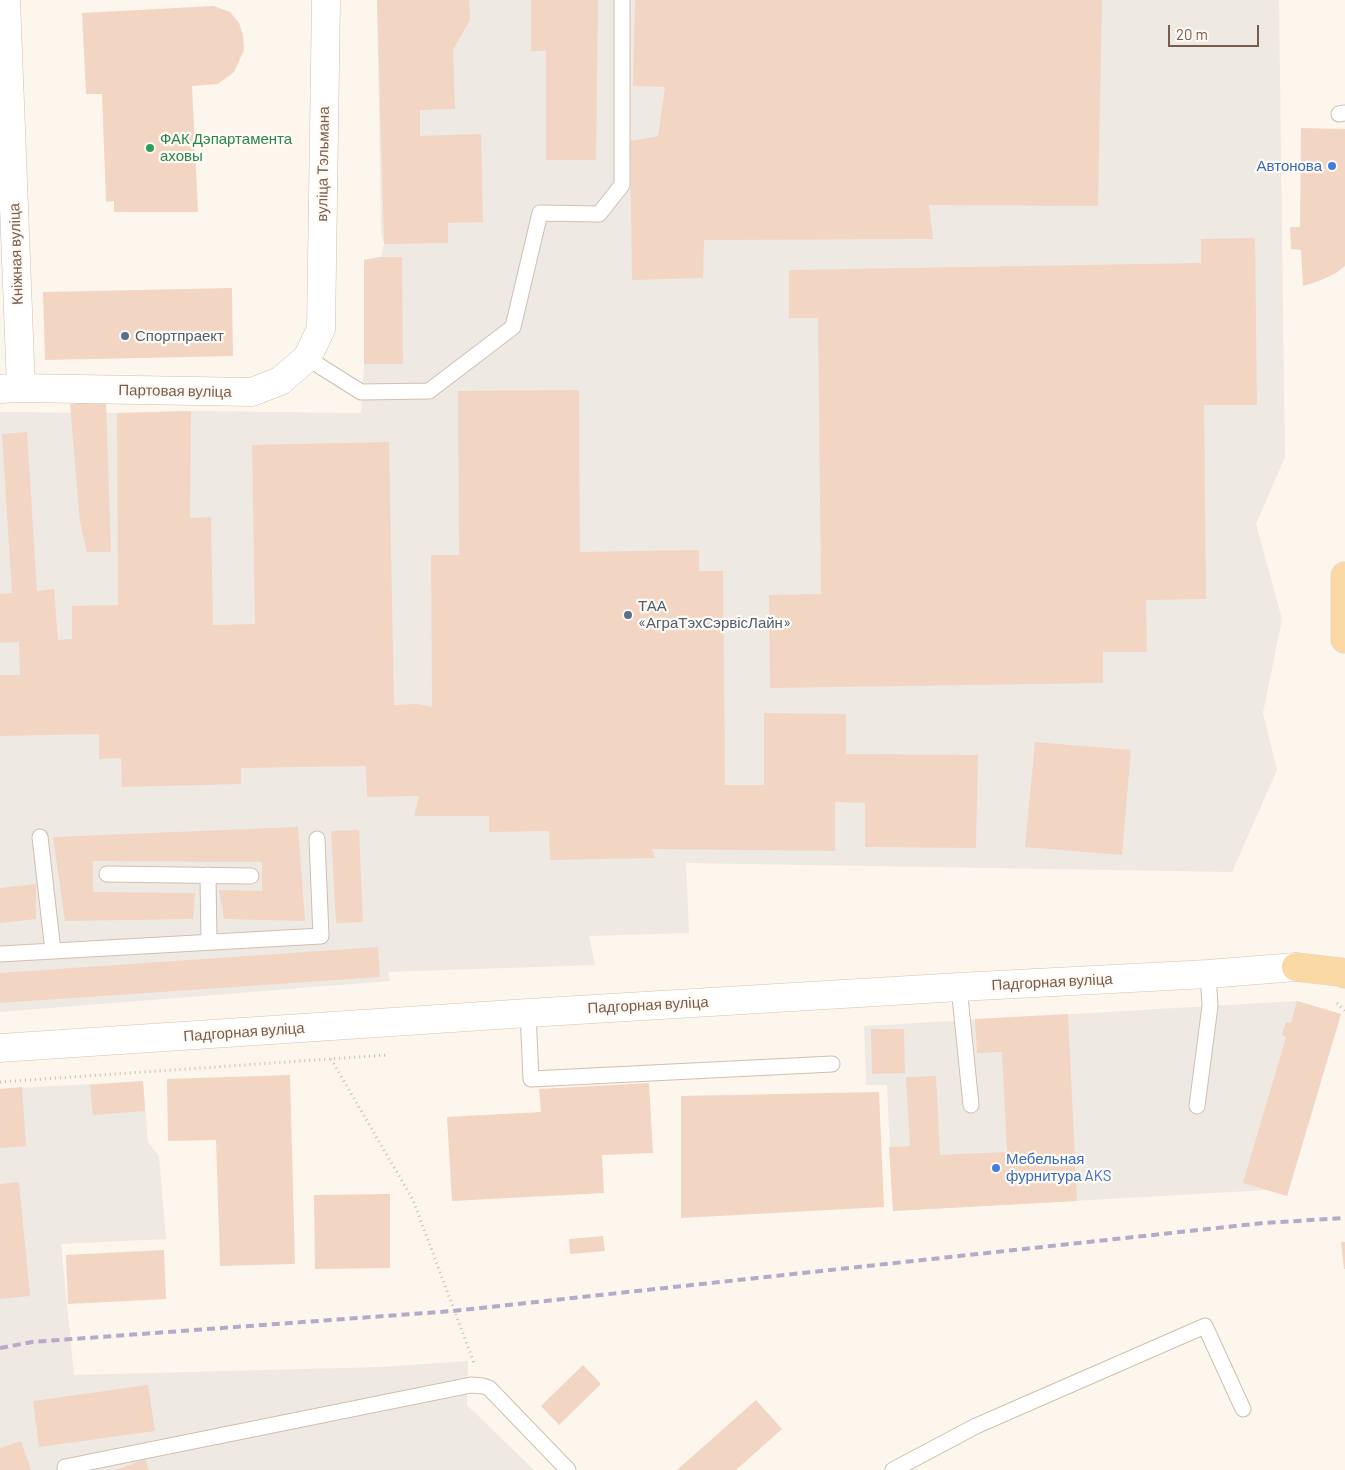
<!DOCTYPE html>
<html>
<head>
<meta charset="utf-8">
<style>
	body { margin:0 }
	#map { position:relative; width:1345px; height:1470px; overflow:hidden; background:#fdf6ec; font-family:Barlow,sans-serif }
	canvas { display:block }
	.scale { position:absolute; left:1168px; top:25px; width:91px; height:22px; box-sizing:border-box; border:2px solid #7a5c4d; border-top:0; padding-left:6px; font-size:15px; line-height:18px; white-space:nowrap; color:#7a5c4d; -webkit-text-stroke:4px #fffaf3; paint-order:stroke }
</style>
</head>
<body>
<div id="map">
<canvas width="1345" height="1470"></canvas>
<div class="scale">20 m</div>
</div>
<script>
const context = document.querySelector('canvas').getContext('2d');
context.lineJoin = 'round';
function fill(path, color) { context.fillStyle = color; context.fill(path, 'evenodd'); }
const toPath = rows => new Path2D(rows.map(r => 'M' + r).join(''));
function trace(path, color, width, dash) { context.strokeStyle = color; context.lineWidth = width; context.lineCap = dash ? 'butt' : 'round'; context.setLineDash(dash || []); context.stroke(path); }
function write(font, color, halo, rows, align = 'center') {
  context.font = font + ' Barlow,sans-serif'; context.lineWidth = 4.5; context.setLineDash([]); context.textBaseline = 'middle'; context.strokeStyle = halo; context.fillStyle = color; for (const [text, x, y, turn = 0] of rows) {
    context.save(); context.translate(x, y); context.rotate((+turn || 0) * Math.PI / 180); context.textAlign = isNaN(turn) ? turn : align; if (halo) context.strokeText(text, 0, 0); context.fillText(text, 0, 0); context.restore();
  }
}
const industrial = toPath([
	[377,0,1279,0,1285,457,1256,524,1282,619,1263,713,1277,770,1232,872,686,863,689,933,589,936,595,965,388,972,390,981,0,1012,0,412,117,413,191,411,361,413,364,364,364,260,381,257,384,244,381,233],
	[1297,1001,1341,1014,1287,1196,1268,1190,893,1211,887,1085,866,1085,864,1026],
	[143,1081,148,1142,159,1156,166,1239,61,1244,74,1375,380,1367,468,1361,467,1405,534,1470,0,1470,0,1089]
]);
const building = toPath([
	[377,0,469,0,470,20,453,50,455,109,420,110,420,136,481,134,483,222,448,223,448,243,384,244],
	[531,0,598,0,596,160,546,160,546,51,531,51],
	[635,0,1102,0,1098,206,929,205,933,239,704,240,703,278,632,280,630,141,658,136,665,87,633,86],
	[214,6,230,12,239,23,243,35,244,50,234,72,218,84,192,86,198,212,114,212,114,201,106,202,102,94,86,94,82,13],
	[1301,128,1345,129,1345,266,1336,273,1319,281,1303,286,1301,250,1291,249,1290,227,1300,227],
	[1255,238,1257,405,1204,405,1206,599,1146,600,1147,652,1103,652,1103,683,770,688,769,595,821,594,818,318,789,318,789,270,1201,263,1201,239],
	[381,257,402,257,403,364,364,364,364,260],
	[232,288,233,356,45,360,43,292],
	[579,390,580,552,699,550,699,571,723,571,725,785,764,785,764,713,846,714,846,754,978,755,976,848,865,847,865,803,835,802,835,851,652,849,655,858,550,860,549,831,489,832,489,816,414,816,419,796,367,797,366,766,241,768,241,784,122,787,121,758,99,759,99,734,0,736,0,675,20,675,19,642,0,643,0,594,12,593,2,434,27,432,37,591,54,589,58,640,72,639,72,606,118,605,117,413,191,411,190,518,211,517,213,625,255,624,252,445,389,442,394,705,417,704,432,707,431,555,459,555,458,391],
	[106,401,111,552,87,552,80,522,70,404],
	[1035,742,1131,750,1122,855,1025,847],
	[298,827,305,921,224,919,219,890,262,891,262,862,93,861,93,892,195,893,193,919,65,921,53,837],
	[359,830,363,922,336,923,331,831],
	[36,884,36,919,0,923,0,888],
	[378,947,380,977,0,1003,0,973],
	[1297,1001,1341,1014,1287,1196,1243,1183,1286,1037,1282,1035,1286,1022,1291,1023],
	[1068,1014,1077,1201,893,1211,889,1147,910,1146,906,1077,936,1076,940,1155,1007,1152,1002,1052,977,1053,975,1019],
	[871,1029,904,1029,905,1073,872,1074],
	[290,1075,295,1264,220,1266,216,1140,168,1141,167,1079],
	[143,1081,145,1111,93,1115,90,1085],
	[649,1083,653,1153,602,1155,604,1193,452,1201,447,1117,541,1112,539,1089],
	[22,1087,26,1146,0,1148,0,1089],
	[879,1092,884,1207,681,1218,681,1096],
	[19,1182,30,1296,0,1299,0,1184],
	[390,1194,390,1268,315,1269,314,1195],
	[603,1236,605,1251,570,1254,569,1239],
	[1341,1242,1345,1242,1345,1269,1344,1269],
	[164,1250,166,1299,68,1304,66,1255],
	[583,1365,601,1384,559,1425,541,1406],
	[148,1385,155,1431,39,1447,33,1401],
	[756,1400,782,1429,736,1470,677,1470],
	[21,1441,31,1470,0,1470,0,1448],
	[145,1459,149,1470,115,1470]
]);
const path = toPath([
	[1337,1003,1345,1011],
	[331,1059,413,1200,474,1363],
	[0,1082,387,1055]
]);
const lane = toPath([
	[1339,114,1345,113],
	[307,358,361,392,429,391,513,327,540,213,599,214,622,185,622,0],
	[40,837,53,951],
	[107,874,251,876],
	[208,875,209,942],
	[0,954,321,936,317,839],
	[959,987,971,1105],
	[528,1013,531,1079,832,1064],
	[1197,1106,1210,1006,1208,974],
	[65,1467,471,1385,483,1386,489,1388,568,1470],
	[893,1470,976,1426,1205,1326,1243,1409]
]);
const street = toPath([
	[6,0,21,388],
	[0,389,21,388,252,392,280,381,307,358,321,329,326,0]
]);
const secondary = toPath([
	[0,1048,528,1013,959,987,1208,974,1296,967]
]);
const primary = toPath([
	[1345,576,1345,639],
	[1296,967,1340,972,1345,974]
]);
const rail = toPath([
	[0,1348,32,1342,453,1311,1263,1223,1345,1218]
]);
const markers = [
	[150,148,5,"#2e9e5b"],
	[1332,166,5,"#3f7fe0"],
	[125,336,5,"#5c6f8a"],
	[628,615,5,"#5c6f8a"],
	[996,1168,5,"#3f7fe0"]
];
const leisureNames = [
	["ФАК Дэпартамента",160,139],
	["аховы",160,156]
];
const streetNames = [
	["вуліца Тэльмана",323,164,-89],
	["Кніжная вуліца",16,254,-92],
	["Партовая вуліца",175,391,1],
	["Падгорная вуліца",1052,982,-3],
	["Падгорная вуліца",648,1005,-3],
	["Падгорная вуліца",244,1032,-4]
];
const shopNames = [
	["Автонова",1322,166],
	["Мебельная",1006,1159,"left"],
	["фурнитура AKS",1006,1176,"left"]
];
const serviceNames = [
	["Спортпраект",135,336],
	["ТАА",638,606],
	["«АграТэхСэрвісЛайн»",638,623]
];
fill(industrial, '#efe9e4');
fill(building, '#f3d5c3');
trace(lane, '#d1beb0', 17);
trace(street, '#d1beb0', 29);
trace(secondary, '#d6c0b0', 29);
trace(primary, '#dad1cd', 29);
trace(path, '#d9b8a5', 3, [1, 4]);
trace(lane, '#fff', 15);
trace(street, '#fff', 28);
trace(secondary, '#fff', 28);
trace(primary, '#fbd9a5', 28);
trace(rail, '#b9a8c9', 4, [8, 5]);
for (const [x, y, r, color] of markers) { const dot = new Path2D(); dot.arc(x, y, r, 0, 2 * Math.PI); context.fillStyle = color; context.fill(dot); trace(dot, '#fffaf3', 2); }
write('15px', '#27864d', '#fffaf3', leisureNames, 'left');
write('15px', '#7a5c4d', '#fffaf3', streetNames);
write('15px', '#366cbe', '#fffaf3', shopNames, 'right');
write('15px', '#4e5e75', '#fffaf3', serviceNames, 'left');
</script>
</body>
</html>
